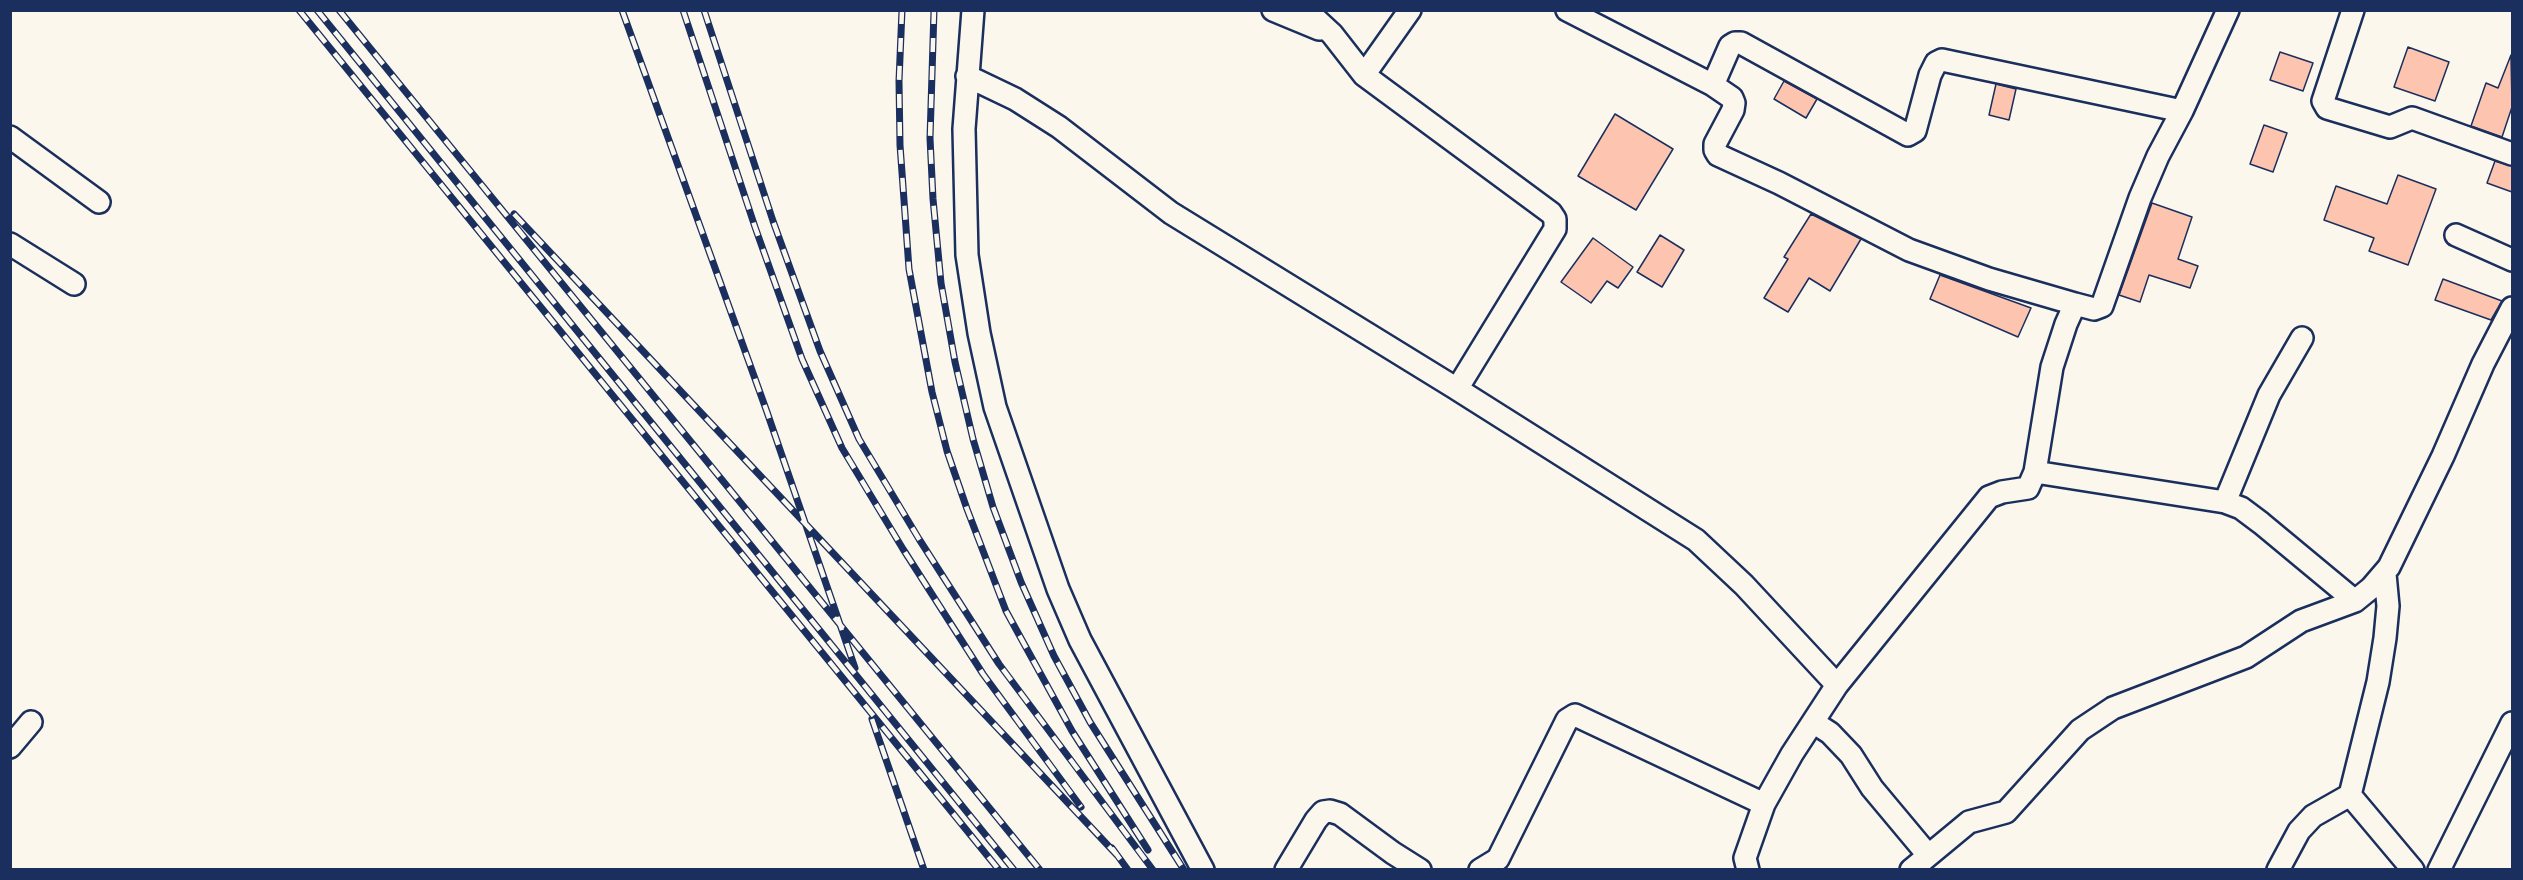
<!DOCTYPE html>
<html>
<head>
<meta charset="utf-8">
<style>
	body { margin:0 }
	#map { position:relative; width:2523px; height:880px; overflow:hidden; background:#fbf7ec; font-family:"Playpen Sans",sans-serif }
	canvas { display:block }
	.frame { position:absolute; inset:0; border:12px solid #1b2f5e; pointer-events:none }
</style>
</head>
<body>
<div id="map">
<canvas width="2523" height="880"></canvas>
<div class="frame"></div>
</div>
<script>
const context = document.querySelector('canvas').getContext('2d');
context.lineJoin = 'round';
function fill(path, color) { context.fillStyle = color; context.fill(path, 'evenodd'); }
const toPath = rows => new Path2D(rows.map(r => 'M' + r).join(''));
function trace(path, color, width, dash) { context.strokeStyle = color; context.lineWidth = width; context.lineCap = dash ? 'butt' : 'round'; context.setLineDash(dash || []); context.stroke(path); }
const building = toPath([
	[2408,47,2449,62,2435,101,2394,87,2408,47],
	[2280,52,2313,63,2303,91,2270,80,2280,52],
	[2511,55,2512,107,2502,137,2471,126,2486,83,2498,88,2511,55],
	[1784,81,1817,99,1806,118,1774,99,1784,81],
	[1996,84,2016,89,2009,120,1989,115,1996,84],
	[1615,114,1673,149,1636,210,1578,176,1615,114],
	[2264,125,2287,133,2273,172,2250,164,2264,125],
	[2495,161,2512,166,2512,192,2487,183,2495,161],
	[2398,175,2436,189,2408,265,2369,251,2374,238,2324,220,2336,186,2387,204,2398,175],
	[2152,203,2192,217,2178,259,2198,266,2190,288,2149,275,2140,302,2119,295,2152,203],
	[1811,214,1861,239,1830,291,1809,278,1788,312,1764,298,1788,259,1784,257,1811,214],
	[1660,235,1684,250,1662,287,1637,272,1660,235],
	[1593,238,1633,267,1618,288,1607,281,1591,303,1561,282,1593,238],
	[1940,275,2031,308,2018,337,1930,299,1940,275],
	[2443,279,2502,301,2491,320,2435,300,2443,279]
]);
const minor = toPath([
	[973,10,964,129,967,255,979,333,995,407,1058,589,1080,640,1203,870],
	[1273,10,1319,29],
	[1306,10,1332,34,1364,75,1551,213,1555,219,1555,229,1457,389,1696,540,1744,585,1837,685],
	[1567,10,1713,85],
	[2353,10,2323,101,2327,108,2390,127,2412,118,2512,154],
	[1364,75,1410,10],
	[967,76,1015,99,1059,127,1171,213,1457,389],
	[10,137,99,202],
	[2456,235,2512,260],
	[10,244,74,284],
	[2075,304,1989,279,1909,250,1779,183,1718,155,1715,150,1715,144,1733,110,1734,103,1732,98,1713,85,1730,46,1735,43,1741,43,1908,135,1915,131,1930,75,1936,63,1942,60,2182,111],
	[2035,472,2052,367,2066,324,2075,304,2094,309,2102,306,2140,198,2158,156,2182,111,2228,10],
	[2225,502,2269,395,2302,338],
	[2385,574,2388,606,2385,638,2378,682,2350,795,2413,870],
	[1813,722,1830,733,1851,755,1872,788,1928,855],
	[10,747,31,722],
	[1286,870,1316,820,1323,812,1330,811,1340,814,1393,853,1420,870],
	[1480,870,1498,859,1567,720,1575,715,1764,804],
	[1748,870,1745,858,1764,804,1792,754,1837,685,1989,497,2002,492,2028,488,2035,472,2225,502,2241,508,2261,523,2355,601],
	[1911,870,1969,822,2006,812,2080,730,2113,708,2246,657,2301,621,2355,601,2371,588,2389,567,2443,456,2483,364,2512,308],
	[2278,870,2299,831,2313,816,2350,795],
	[2439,870,2512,723]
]);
const rail = toPath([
	[299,10,999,870],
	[317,10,1014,870],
	[339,10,1040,870],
	[622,10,767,412,855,668],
	[683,10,755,227,802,359,842,448,903,549,983,674,1081,807],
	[704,10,773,221,820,351,859,439,919,539,999,664,1153,870],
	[902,10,899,81,900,145,909,269,932,392,947,451,967,509,1006,611,1072,731,1148,850],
	[934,10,930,138,933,199,941,283,955,362,973,439,993,507,1021,582,1054,656,1090,722,1184,870],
	[514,214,1117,855],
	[872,719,924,870],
	[1112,848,1128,870]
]);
fill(building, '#fdc5b0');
trace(building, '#1b2f5e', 1.5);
trace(minor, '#1b2f5e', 26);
trace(minor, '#fbf7ec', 21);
trace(rail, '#1b2f5e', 7);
trace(rail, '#fbf7ec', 4.5, [14]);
</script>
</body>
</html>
